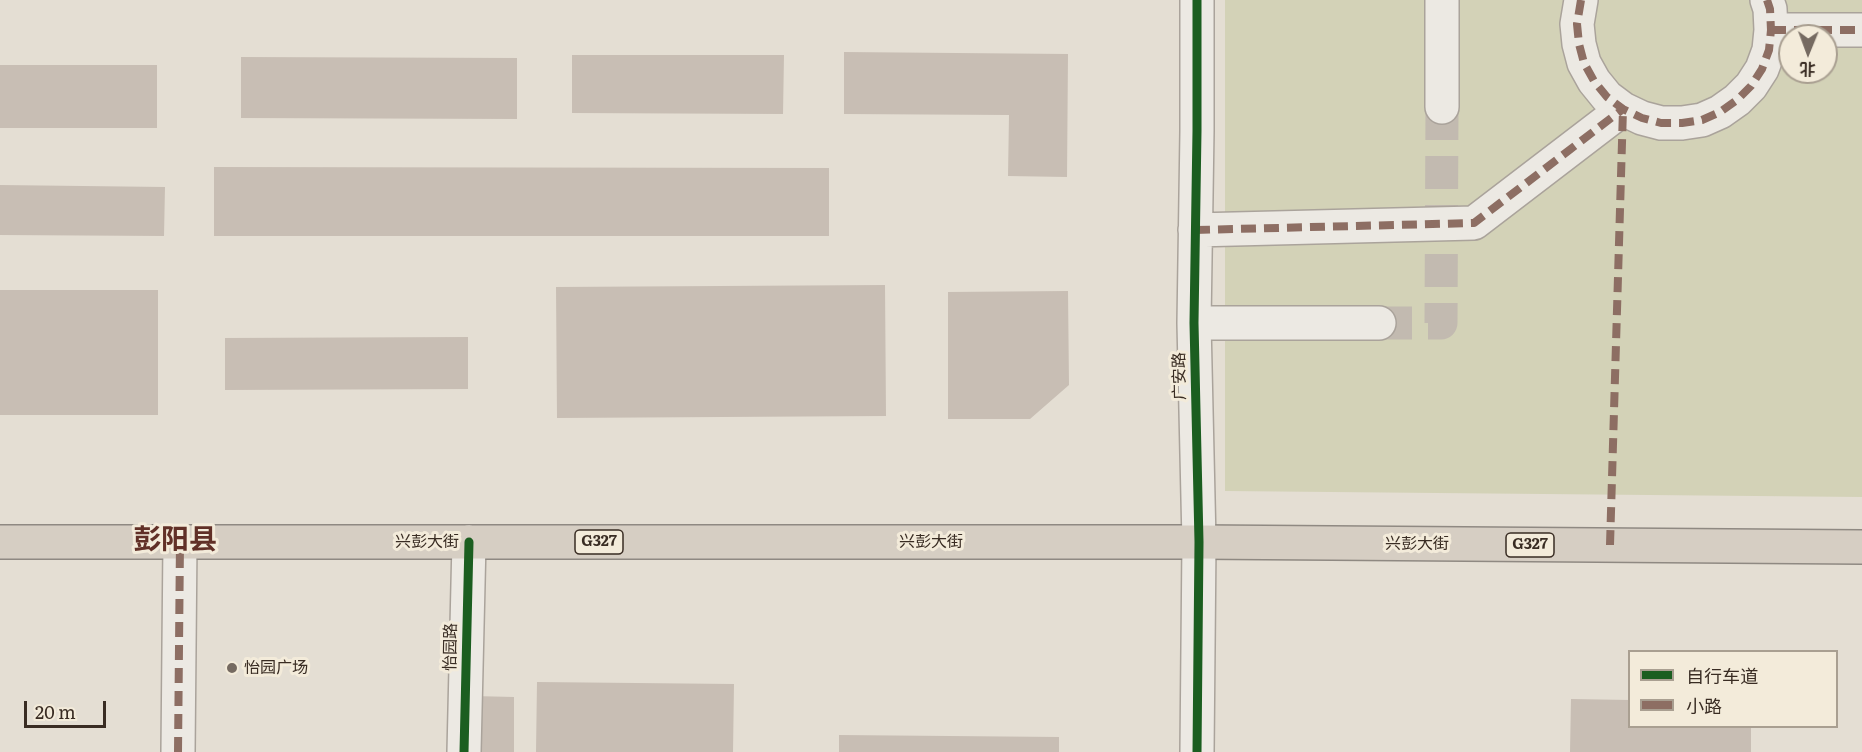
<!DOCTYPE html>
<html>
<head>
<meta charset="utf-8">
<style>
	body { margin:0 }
	#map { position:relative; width:1862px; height:752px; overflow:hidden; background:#e4ded3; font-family:Literata,"Noto Sans SC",serif }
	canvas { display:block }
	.legend { position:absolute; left:1628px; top:650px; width:210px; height:78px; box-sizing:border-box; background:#f3ebda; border:2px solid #a99f91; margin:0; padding:8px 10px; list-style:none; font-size:18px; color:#392c23 }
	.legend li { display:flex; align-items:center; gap:12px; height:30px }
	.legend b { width:30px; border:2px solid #a99f91 }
	.north { position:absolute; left:1778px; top:24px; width:60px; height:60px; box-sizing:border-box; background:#f3ebda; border:2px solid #a99f91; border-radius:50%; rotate:181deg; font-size:16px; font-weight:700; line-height:24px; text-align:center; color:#392c23 }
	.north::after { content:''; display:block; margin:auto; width:21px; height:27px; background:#756a61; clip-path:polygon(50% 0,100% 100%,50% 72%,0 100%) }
	.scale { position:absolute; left:24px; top:701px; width:82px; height:27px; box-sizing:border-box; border:3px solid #392c23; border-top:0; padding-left:8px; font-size:18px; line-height:21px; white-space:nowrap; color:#392c23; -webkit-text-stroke:4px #f3ebda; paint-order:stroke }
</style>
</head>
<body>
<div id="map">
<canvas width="1862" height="752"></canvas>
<ul class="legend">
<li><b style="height:8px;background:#1b5e20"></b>自行车道</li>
<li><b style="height:8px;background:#8d6e63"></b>小路</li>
</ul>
<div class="north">北</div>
<div class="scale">20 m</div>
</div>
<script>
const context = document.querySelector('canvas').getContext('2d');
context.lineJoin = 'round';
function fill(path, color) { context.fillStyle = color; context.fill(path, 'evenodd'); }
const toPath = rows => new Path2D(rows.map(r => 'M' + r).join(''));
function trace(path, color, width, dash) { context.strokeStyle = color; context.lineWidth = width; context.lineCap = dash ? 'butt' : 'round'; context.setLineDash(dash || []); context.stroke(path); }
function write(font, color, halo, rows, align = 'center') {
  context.font = font + ' Literata,"Noto Sans SC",serif'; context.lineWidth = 6; context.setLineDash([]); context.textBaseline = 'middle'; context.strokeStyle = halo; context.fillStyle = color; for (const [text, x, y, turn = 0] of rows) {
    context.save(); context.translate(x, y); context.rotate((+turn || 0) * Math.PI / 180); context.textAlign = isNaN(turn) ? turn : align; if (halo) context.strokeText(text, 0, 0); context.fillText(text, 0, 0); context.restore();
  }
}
const green = toPath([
	[1225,0,1862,0,1862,497,1225,491],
	[1790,36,1826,36,1826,72,1790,72]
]);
const building = toPath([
	[844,52,1068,54,1067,177,1008,176,1009,115,844,114],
	[572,55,784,55,783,114,572,113],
	[241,57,517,58,517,119,241,118],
	[0,65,157,65,157,128,0,128],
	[214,167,829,168,829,236,214,236],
	[0,185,165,187,164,236,0,235],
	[885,285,886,416,557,418,556,287],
	[0,290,158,290,158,415,0,415],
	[1068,291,1069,385,1030,419,948,419,948,292],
	[468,337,468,389,225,390,225,338],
	[537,682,734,684,733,752,536,752],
	[473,696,514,697,514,752,472,752],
	[1571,699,1630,700,1630,726,1751,726,1751,752,1570,752],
	[839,735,1059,737,1059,752,839,752]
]);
const minorTunnel = toPath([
	[1379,323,1441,323,1442,107]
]);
const minor = toPath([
	[1197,0,1197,131,1194,323,1199,542,1197,752],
	[1581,0,1577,24,1579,44,1584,63,1594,81,1607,97,1623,109,1642,118,1661,123,1682,123,1702,120,1720,112,1737,100,1751,86,1762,69,1769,50,1771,30,1770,9,1767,0],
	[1771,30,1862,30],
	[1442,107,1442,0],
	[1195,230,1474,223,1623,109],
	[1194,323,1379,323],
	[178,752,180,542],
	[464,752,469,542]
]);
const highway = toPath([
	[0,542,1199,542,1862,547]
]);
const quiet = toPath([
	[1581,0,1577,24,1579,44,1584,63,1594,81,1607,97,1623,109,1642,118,1661,123,1682,123,1702,120,1720,112,1737,100,1751,86,1762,69,1769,50,1771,30,1770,9,1767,0],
	[1771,30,1862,30],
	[1195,230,1474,223,1623,109],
	[1610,545,1623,109],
	[178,752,180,542]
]);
const cycleway = toPath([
	[1197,0,1197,131,1194,323,1199,542,1197,752],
	[464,752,469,542]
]);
const markers = [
	[232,668,6,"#756a61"]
];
const shields = [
	[599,542,48],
	[1530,545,48]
];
const shieldNames = [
	["G327",599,542],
	["G327",1530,545]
];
const streetNames = [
	["广安路",1180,376,-91],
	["兴彭大街",427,542],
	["兴彭大街",931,542],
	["兴彭大街",1417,544],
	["怡园路",451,647,-89]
];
const poiNames = [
	["怡园广场",244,668]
];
const townNames = [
	["彭阳县",175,541]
];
fill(green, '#d3d2b7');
fill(building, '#c8beb4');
trace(minorTunnel, '#c2bab0', 33, [33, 16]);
trace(minor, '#aaa39b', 36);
trace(highway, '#8f8982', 36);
trace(minor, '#ece9e3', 33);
trace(highway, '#d6cec3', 33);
trace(quiet, '#8d6e63', 8, [15, 8]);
trace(cycleway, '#1b5e20', 9);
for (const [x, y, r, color] of markers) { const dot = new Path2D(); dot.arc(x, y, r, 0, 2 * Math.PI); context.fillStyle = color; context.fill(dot); trace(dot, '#f3ebda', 2); }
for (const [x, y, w] of shields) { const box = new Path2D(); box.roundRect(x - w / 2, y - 12, w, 24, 4.5); context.fillStyle = '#f3ebda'; context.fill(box); trace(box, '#392c23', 1.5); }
write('bold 15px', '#392c23', null, shieldNames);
write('16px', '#392c23', '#f3ebda', streetNames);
write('16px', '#392c23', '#f3ebda', poiNames, 'left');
write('bold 28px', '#613027', '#f3ebda', townNames);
</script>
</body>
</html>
